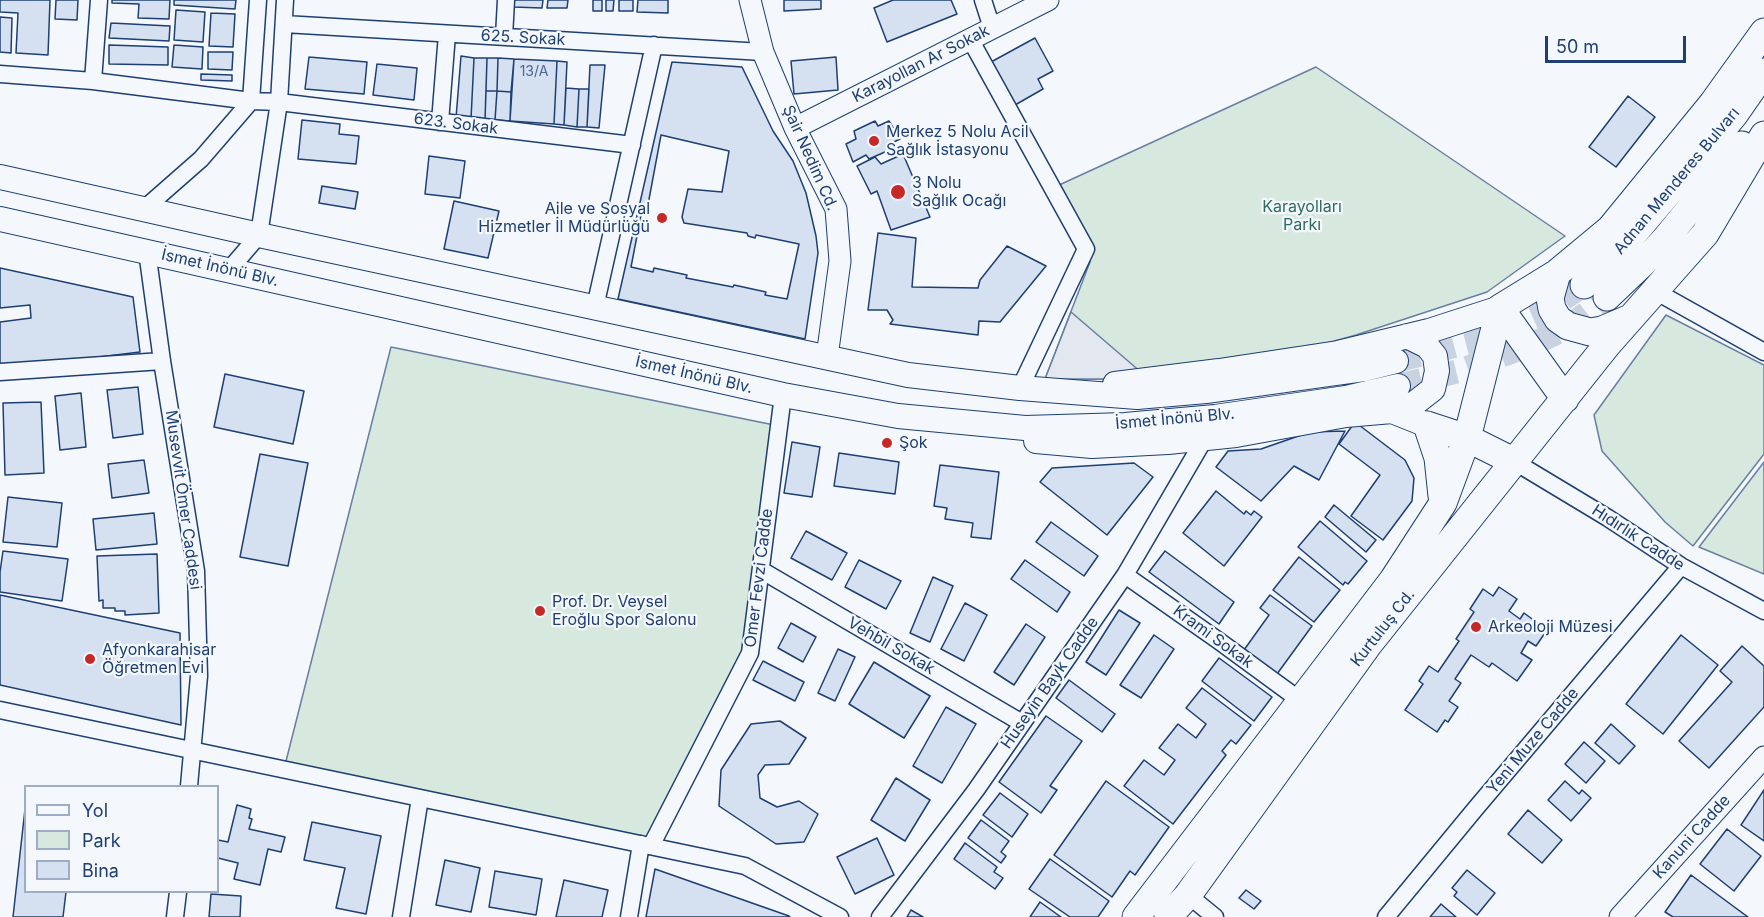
<!DOCTYPE html>
<html>
<head>
<meta charset="utf-8">
<style>
	body { margin:0 }
	#map { position:relative; width:1764px; height:917px; overflow:hidden; background:#f4f7fb; font-family:Inter,sans-serif }
	canvas { display:block }
	.legend { position:absolute; left:24px; top:785px; width:195px; height:108px; box-sizing:border-box; background:#f4f7fb; border:2px solid #9eadc5; margin:0; padding:8px 10px; list-style:none; font-size:18px; color:#1d3f73 }
	.legend li { display:flex; align-items:center; gap:12px; height:30px }
	.legend b { width:30px; border:2px solid #9eadc5 }
	.scale { position:absolute; left:1545px; top:36px; width:141px; height:27px; box-sizing:border-box; border:3px solid #1d3f73; border-top:0; padding-left:8px; font-size:18px; line-height:21px; white-space:nowrap; color:#1d3f73; -webkit-text-stroke:4px #f4f7fb; paint-order:stroke }
</style>
</head>
<body>
<div id="map">
<canvas width="1764" height="917"></canvas>
<ul class="legend">
<li><b style="height:8px;background:#f4f7fb"></b>Yol</li>
<li><b style="height:16px;background:#d7e8df"></b>Park</li>
<li><b style="height:16px;background:#d5e0f0"></b>Bina</li>
</ul>
<div class="scale">50 m</div>
</div>
<script>
const context = document.querySelector('canvas').getContext('2d');
context.lineJoin = 'round';
function fill(path, color) { context.fillStyle = color; context.fill(path, 'evenodd'); }
const toPath = rows => new Path2D(rows.map(r => 'M' + r).join(''));
function trace(path, color, width, dash) { context.strokeStyle = color; context.lineWidth = width; context.lineCap = dash ? 'butt' : 'round'; context.setLineDash(dash || []); context.stroke(path); }
function write(font, color, halo, rows, align = 'center') {
  context.font = font + ' Inter,sans-serif'; context.lineWidth = 4.5; context.setLineDash([]); context.textBaseline = 'middle'; context.strokeStyle = halo; context.fillStyle = color; for (const [text, x, y, turn = 0] of rows) {
    context.save(); context.translate(x, y); context.rotate((+turn || 0) * Math.PI / 180); context.textAlign = isNaN(turn) ? turn : align; if (halo) context.strokeText(text, 0, 0); context.fillText(text, 0, 0); context.restore();
  }
}
const green = toPath([
	[1316,67,1565,236,1487,292,1356,335,1314,347,1152,379,1045,379,1090,262,1057,186,1316,67],
	[1666,315,1764,365,1764,454,1693,546,1665,522,1602,451,1594,415,1666,315],
	[391,347,779,426,750,653,651,846,284,769,391,347],
	[1764,462,1764,574,1699,547,1764,462]
]);
const parking = toPath([
	[1071,312,1149,379,1045,379,1071,312]
]);
const building = toPath([
	[0,0,50,0,48,55,16,53,18,13,0,12,0,0],
	[56,0,78,0,77,20,55,19,56,0],
	[112,0,170,0,169,19,138,18,139,4,112,3,112,0],
	[174,0,236,0,235,9,174,5,174,0],
	[513,0,543,0,542,8,513,7,513,0],
	[548,0,568,0,567,8,547,8,548,0],
	[593,0,602,0,602,11,593,11,593,0],
	[606,0,614,0,613,11,606,11,606,0],
	[619,0,633,0,633,11,619,11,619,0],
	[638,0,668,0,668,13,637,12,638,0],
	[784,0,821,0,821,9,784,11,784,0],
	[893,0,951,0,957,14,887,42,874,8,893,0],
	[176,10,205,12,203,42,174,40,176,10],
	[211,13,235,14,233,47,209,46,211,13],
	[0,17,12,18,11,53,0,52,0,17],
	[111,23,170,26,169,41,109,38,111,23],
	[1035,38,1053,71,1038,79,1043,89,1015,105,991,62,1035,38],
	[109,45,168,47,168,65,109,64,109,45],
	[174,45,203,47,202,69,172,67,174,45],
	[208,52,233,52,232,70,208,69,208,52],
	[461,56,474,58,471,119,456,118,461,56],
	[309,57,367,62,364,94,305,89,309,57],
	[836,57,838,90,794,94,791,61,836,57],
	[474,58,487,58,485,120,471,119,474,58],
	[487,58,498,58,497,91,486,91,487,58],
	[498,58,514,59,511,92,497,91,498,58],
	[514,59,557,61,554,124,510,121,514,59],
	[557,61,567,62,564,125,554,124,557,61],
	[672,62,742,67,773,131,793,161,806,193,816,236,818,253,805,339,618,299,672,62],
	[377,64,417,68,414,100,373,95,377,64],
	[590,65,605,65,599,128,587,127,590,65],
	[201,74,232,75,232,81,201,80,201,74],
	[566,88,579,89,577,127,564,125,566,88],
	[579,89,589,89,587,127,577,127,579,89],
	[486,91,497,91,495,120,485,120,486,91],
	[497,91,511,92,510,121,495,120,497,91],
	[1628,96,1655,117,1616,167,1589,147,1628,96],
	[302,120,340,124,339,134,359,136,356,164,298,159,302,120],
	[875,121,878,126,889,121,900,139,892,143,894,148,869,159,866,155,853,162,846,144,856,139,854,131,875,121],
	[661,135,729,151,722,192,688,189,682,217,684,223,747,233,748,236,755,238,756,235,799,244,787,299,765,295,766,292,734,285,733,287,686,278,687,275,654,268,653,272,631,267,642,210,647,210,661,135],
	[903,154,930,217,891,230,877,191,871,194,857,166,875,157,881,164,903,154],
	[429,156,465,161,460,198,425,194,429,156],
	[322,186,358,192,355,209,319,203,322,186],
	[454,201,499,211,488,258,444,249,454,201],
	[878,233,916,238,912,287,978,288,980,280,1007,246,1046,266,1000,322,979,321,978,335,890,324,893,320,887,310,868,310,878,233],
	[0,268,133,297,140,352,0,369,0,322,31,318,30,305,0,308,0,268],
	[225,374,304,391,293,444,214,427,225,374],
	[138,387,143,434,113,438,107,390,138,387],
	[81,393,86,447,60,450,55,396,81,393],
	[41,402,44,473,5,475,3,403,41,402],
	[1355,422,1405,460,1414,478,1412,501,1383,540,1351,516,1380,475,1339,444,1355,422],
	[1345,431,1319,480,1294,466,1261,501,1216,467,1228,451,1261,449,1310,432,1345,431],
	[792,442,820,447,812,497,784,493,792,442],
	[839,453,899,462,895,494,834,486,839,453],
	[260,454,308,463,288,566,240,557,260,454],
	[144,460,149,493,112,498,108,464,144,460],
	[1134,463,1153,477,1107,535,1040,482,1052,468,1134,463],
	[940,465,999,472,991,539,971,537,973,523,945,519,947,508,934,506,940,465],
	[1216,491,1244,514,1246,511,1251,515,1254,511,1262,517,1224,566,1183,533,1216,491],
	[8,497,62,503,57,547,3,542,8,497],
	[1334,505,1376,540,1366,552,1325,517,1334,505],
	[154,513,157,544,96,550,93,519,154,513],
	[1320,521,1367,561,1348,584,1345,582,1343,585,1298,547,1320,521],
	[1051,522,1098,556,1084,576,1036,542,1051,522],
	[806,531,847,553,832,580,791,558,806,531],
	[3,551,68,559,62,601,0,592,0,572,3,551],
	[1165,551,1234,602,1219,624,1149,572,1165,551],
	[157,554,159,613,125,615,125,611,115,611,115,608,103,608,103,600,99,601,97,556,157,554],
	[1299,557,1340,590,1314,622,1273,590,1299,557],
	[859,560,901,581,886,609,845,587,859,560],
	[1025,560,1070,592,1057,612,1011,579,1025,560],
	[933,577,953,586,930,642,910,633,933,577],
	[1499,587,1517,599,1509,611,1520,619,1524,613,1547,630,1536,646,1528,641,1521,653,1532,660,1517,681,1492,663,1489,667,1471,655,1455,679,1461,683,1449,701,1458,707,1448,722,1445,720,1437,732,1405,710,1423,684,1419,681,1429,666,1438,672,1459,641,1456,639,1474,612,1470,609,1483,589,1493,596,1499,587],
	[0,595,180,633,181,725,0,685,0,595],
	[1270,595,1312,626,1277,674,1244,650,1269,615,1260,608,1270,595],
	[965,603,987,615,964,661,941,649,965,603],
	[1119,610,1140,623,1106,675,1086,662,1119,610],
	[791,623,816,637,803,662,778,648,791,623],
	[1026,624,1045,637,1014,685,994,672,1026,624],
	[1154,635,1174,649,1141,698,1120,685,1154,635],
	[1681,635,1718,665,1663,734,1626,704,1681,635],
	[1742,646,1764,666,1764,707,1709,768,1679,741,1732,682,1720,671,1742,646],
	[838,649,855,657,835,701,818,693,838,649],
	[1219,658,1272,697,1254,721,1202,681,1219,658],
	[763,661,804,682,795,701,753,680,763,661],
	[874,662,930,696,904,738,849,704,874,662],
	[1069,680,1115,714,1102,732,1056,698,1069,680],
	[1202,688,1251,725,1236,744,1231,740,1222,751,1226,755,1173,824,1124,786,1144,760,1164,775,1175,760,1159,748,1178,724,1196,738,1206,724,1186,708,1202,688],
	[946,707,976,724,942,783,913,766,946,707],
	[1046,716,1082,741,1050,786,1057,790,1041,813,999,782,1046,716],
	[780,721,806,738,789,764,765,765,758,775,760,798,777,807,799,801,818,814,804,842,776,844,719,806,721,770,751,724,780,721],
	[1611,724,1635,746,1619,764,1595,743,1611,724],
	[1584,742,1605,761,1586,783,1565,764,1584,742],
	[896,778,930,800,905,841,871,820,896,778],
	[1106,781,1169,827,1135,875,1130,871,1112,897,1054,855,1106,781],
	[1565,781,1579,794,1582,790,1591,798,1571,821,1548,800,1565,781],
	[1764,790,1764,841,1741,825,1764,790],
	[1000,793,1028,814,1012,837,983,815,1000,793],
	[237,805,251,809,249,818,252,819,249,829,285,837,281,852,268,849,260,885,234,879,238,863,218,858,218,840,228,842,237,805],
	[25,809,26,892,66,892,63,917,13,917,25,809],
	[1528,810,1562,840,1542,863,1508,834,1528,810],
	[981,820,1009,841,1001,852,1006,856,1001,863,968,838,981,820],
	[312,822,381,836,366,914,336,908,345,868,304,860,312,822],
	[1727,829,1761,856,1734,891,1700,864,1727,829],
	[877,838,894,875,855,894,837,857,877,838],
	[965,843,997,867,994,872,1003,878,995,889,954,859,965,843],
	[1050,859,1109,901,1098,917,1070,917,1029,889,1050,859],
	[445,860,480,868,471,912,436,905,445,860],
	[655,869,789,916,790,917,646,917,655,869],
	[1467,870,1495,893,1477,915,1454,896,1457,892,1452,888,1467,870],
	[495,871,542,879,536,915,489,907,495,871],
	[1691,875,1748,917,1673,917,1665,912,1691,875],
	[564,880,608,890,602,917,556,917,564,880],
	[1246,890,1261,901,1254,909,1239,898,1246,890],
	[211,894,241,896,240,917,209,917,211,894],
	[1040,902,1061,917,1030,917,1040,902],
	[1441,904,1456,917,1430,917,1441,904],
	[911,910,923,917,907,917,911,910]
]);
const secondaryTunnel = toPath([
	[1396,361,1485,338,1540,314,1584,285],
	[1398,386,1459,371,1533,344,1569,327,1607,297]
]);
const minor = toPath([
	[983,0,992,28],
	[284,24,763,52],
	[504,37,506,0],
	[970,39,1086,249,1020,388],
	[0,74,93,81,251,101,279,102,632,145],
	[93,81,99,0],
	[440,122,447,34],
	[144,209,201,159,251,101,258,0],
	[147,251,162,361,196,571,199,676,189,786],
	[229,270,259,235,279,102,285,0],
	[1655,291,1764,352],
	[595,307,654,45],
	[0,372,162,361],
	[1515,462,1608,518,1681,566,1764,611],
	[761,570,1022,723],
	[1125,575,1219,641,1301,701],
	[0,710,745,866,840,917],
	[651,846,750,653,783,395],
	[1188,895,1215,917],
	[175,917,178,892],
	[401,917,420,798],
	[629,917,641,844],
	[880,917,976,790,1125,575,1205,438],
	[1386,917,1476,808,1681,566]
]);
const tertiary = toPath([
	[750,0,763,52,795,128,836,209,840,261,827,357],
	[795,128,1048,0],
	[1620,917,1764,757]
]);
const secondary = toPath([
	[0,177,259,235,908,375,1020,388,1137,397,1206,391,1364,369,1396,361],
	[0,219,783,395,898,416,1025,428,1125,425,1215,417,1346,398,1398,386],
	[1115,384,1219,371,1338,353,1429,331,1500,308],
	[1392,411,1415,403,1433,389,1437,371,1435,356,1427,346,1407,336],
	[1036,441,1092,446,1168,442,1236,435,1346,415,1392,411,1427,425]
]);
const primary = toPath([
	[1557,273,1550,298,1552,309,1558,319,1568,326,1590,332,1602,330,1628,319],
	[1584,285,1618,252,1734,115,1764,72],
	[1607,297,1647,259,1667,237,1742,145],
	[1500,308,1565,399],
	[1427,425,1467,438,1515,462],
	[1427,425,1438,458,1442,496],
	[1136,917,1393,580,1443,503,1467,438,1500,308,1557,273,1610,229,1713,103,1764,32],
	[1168,917,1188,895,1368,645,1607,345,1705,234,1764,135]
]);
const markers = [
	[874,141,6,"#c62828"],
	[898,192,8,"#c62828"],
	[662,218,6,"#c62828"],
	[887,443,6,"#c62828"],
	[540,611,6,"#c62828"],
	[1476,627,6,"#c62828"],
	[90,659,6,"#c62828"]
];
const numberNames = [
	["13/A",534,72]
];
const streetNames = [
	["625. Sokak",523,38,3],
	["Karayollan Ar Sokak",921,64,-27],
	["623. Sokak",456,124,7],
	["Şair Nedim Cd.",810,158,66],
	["Adnan Menderes Bulvarı",1677,181,-50],
	["İsmet İnönü Blv.",220,268,13],
	["İsmet İnönü Blv.",694,375,13],
	["İsmet İnönü Blv.",1175,419,-5],
	["Musevvit Ömer Caddesi",183,500,82],
	["Hıdırlık Cadde",1638,538,33],
	["Omer Fevzi Cadde",759,578,-83],
	["Kurtuluş Cd.",1383,628,-52],
	["Krami Sokak",1213,637,36],
	["Vehbil Sokak",891,646,30],
	["Huseyin Bayk Cadde",1050,683,-55],
	["Yeni Muze Cadde",1533,741,-50],
	["Kanuni Cadde",1692,837,-48]
];
const poiNames = [
	["Merkez 5 Nolu Acil",886,132],
	["Sağlık İstasyonu",886,150],
	["3 Nolu",912,183],
	["Sağlık Ocağı",912,201],
	["Aile ve Sosyal",650,209,"right"],
	["Hizmetler İl Müdürlüğü",650,227,"right"],
	["Şok",899,443],
	["Prof. Dr. Veysel",552,602],
	["Eroğlu Spor Salonu",552,620],
	["Arkeoloji Müzesi",1488,627],
	["Afyonkarahisar",102,650],
	["Öğretmen Evi",102,668]
];
const parkNames = [
	["Karayolları",1302,207],
	["Parkı",1302,225]
];
fill(green, '#d7e8df');
trace(green, '#687fa3', 1.5);
fill(parking, '#e3e8f0');
trace(parking, '#687fa3', 1.5);
fill(building, '#d5e0f0');
trace(building, '#1d3f73', 1.5);
trace(secondaryTunnel, '#c9d2e0', 24, [24, 12]);
trace(minor, '#1d3f73', 19);
trace(tertiary, '#1d3f73', 23);
trace(secondary, '#1d3f73', 26);
trace(primary, '#1d3f73', 29);
trace(minor, '#f4f7fb', 16);
trace(tertiary, '#f4f7fb', 21);
trace(secondary, '#f4f7fb', 24);
trace(primary, '#f4f7fb', 27);
for (const [x, y, r, color] of markers) { const dot = new Path2D(); dot.arc(x, y, r, 0, 2 * Math.PI); context.fillStyle = color; context.fill(dot); trace(dot, '#f4f7fb', 2); }
write('14px', '#4b6792', null, numberNames);
write('16px', '#1d3f73', '#f4f7fb', streetNames);
write('16px', '#1d3f73', '#f4f7fb', poiNames, 'left');
write('16px', '#2c6c60', '#f4f7fb', parkNames);
</script>
</body>
</html>
